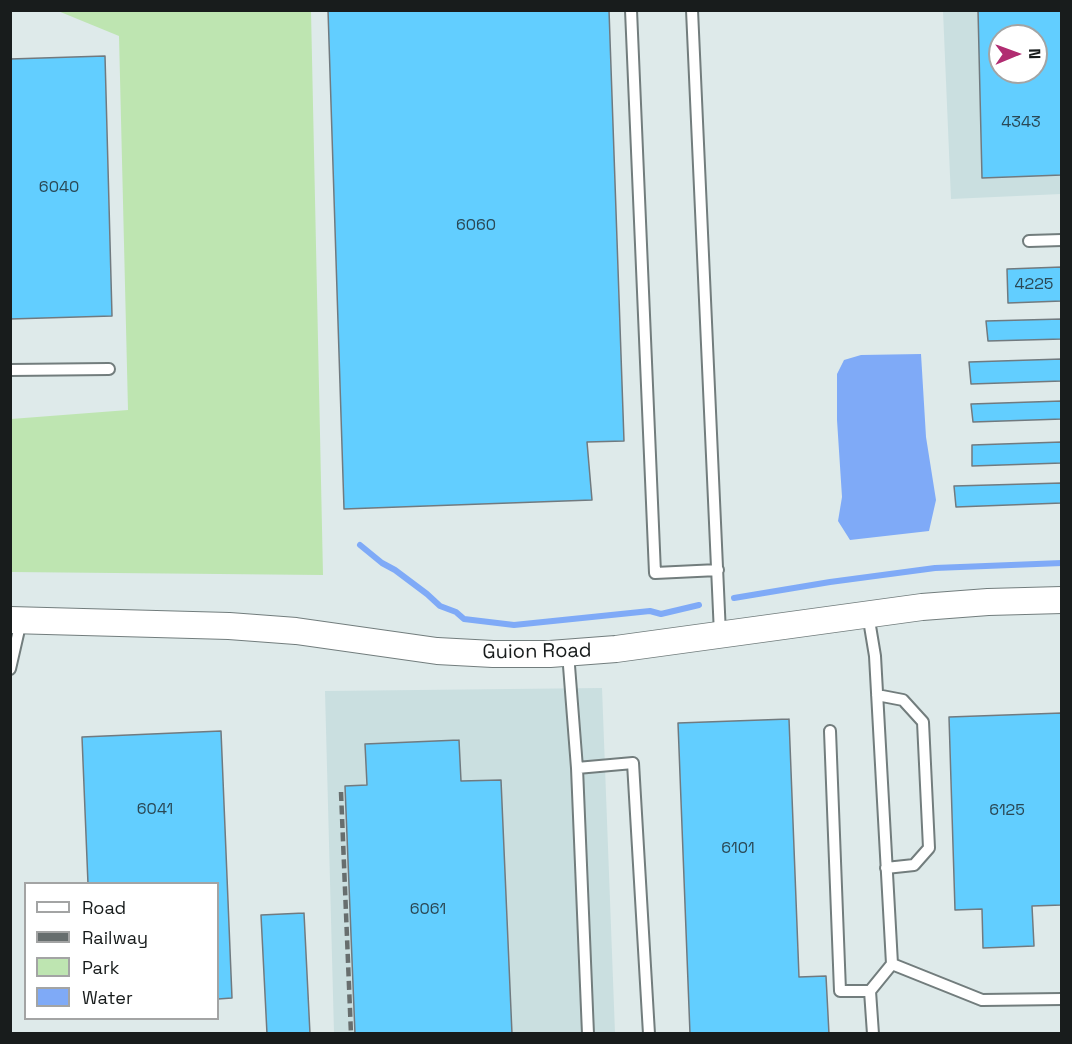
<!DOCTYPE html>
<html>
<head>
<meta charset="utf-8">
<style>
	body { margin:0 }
	#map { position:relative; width:1072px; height:1044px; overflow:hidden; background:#deeaea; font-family:"Space Grotesk",sans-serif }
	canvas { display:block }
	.frame { position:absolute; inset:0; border:12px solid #181c1c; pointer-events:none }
	.legend { position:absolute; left:24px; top:882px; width:195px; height:138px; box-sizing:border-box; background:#fff; border:2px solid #a3a4a4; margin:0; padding:8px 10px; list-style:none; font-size:18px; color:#181c1c }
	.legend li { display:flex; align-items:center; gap:12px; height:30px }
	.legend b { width:30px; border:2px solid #a3a4a4 }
	.north { position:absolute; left:988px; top:24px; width:60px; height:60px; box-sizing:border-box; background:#fff; border:2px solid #a3a4a4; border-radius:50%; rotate:89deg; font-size:16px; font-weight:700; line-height:24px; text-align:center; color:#181c1c }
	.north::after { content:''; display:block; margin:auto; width:21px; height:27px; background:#b12c71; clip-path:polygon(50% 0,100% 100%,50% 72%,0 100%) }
</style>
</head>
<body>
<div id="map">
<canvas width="1072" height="1044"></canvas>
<div class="frame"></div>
<ul class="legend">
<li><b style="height:8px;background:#fff"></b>Road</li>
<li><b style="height:8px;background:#676e6e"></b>Railway</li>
<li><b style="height:16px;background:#bee5b1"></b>Park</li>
<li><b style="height:16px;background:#7faaf7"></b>Water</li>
</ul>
<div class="north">N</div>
</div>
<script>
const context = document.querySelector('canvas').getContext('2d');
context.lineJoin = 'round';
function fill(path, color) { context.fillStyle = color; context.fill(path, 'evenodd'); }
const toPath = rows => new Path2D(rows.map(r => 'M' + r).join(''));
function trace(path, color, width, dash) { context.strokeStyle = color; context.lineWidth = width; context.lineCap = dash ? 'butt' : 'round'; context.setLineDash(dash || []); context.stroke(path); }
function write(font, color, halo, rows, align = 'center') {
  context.font = font + ' "Space Grotesk",sans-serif'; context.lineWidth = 4.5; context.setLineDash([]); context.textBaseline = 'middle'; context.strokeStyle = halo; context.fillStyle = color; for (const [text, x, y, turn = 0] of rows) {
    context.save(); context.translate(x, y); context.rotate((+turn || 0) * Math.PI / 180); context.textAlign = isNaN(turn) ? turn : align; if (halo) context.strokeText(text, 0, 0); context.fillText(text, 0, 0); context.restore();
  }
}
const built = toPath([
	[943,11,1061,11,1061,194,951,199],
	[1000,36,1036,36,1036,72,1000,72],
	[602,688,615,1033,334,1033,325,691]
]);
const green = toPath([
	[58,11,311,11,323,575,11,572,11,419,128,410,119,36]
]);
const water = toPath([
	[921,354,926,437,936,500,929,531,850,540,838,521,842,497,837,420,837,374,844,360,861,355]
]);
const stream = toPath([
	[360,545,382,563,395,570,427,594,440,606,456,612,464,619,514,625,650,611,661,614,699,605],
	[734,598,830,582,935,568,1062,563]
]);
const building = toPath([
	[328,10,609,10,624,441,587,442,592,500,344,509,328,10],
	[978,10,1062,10,1062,175,982,178,978,10],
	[1000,36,1036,36,1036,72,1000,72,1000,36],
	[105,56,112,316,10,319,10,59,105,56],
	[1062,267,1062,301,1008,303,1007,269,1062,267],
	[1062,319,1062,339,988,341,986,321,1062,319],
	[1062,359,1062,381,971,384,969,362,1062,359],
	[1062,401,1062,419,973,422,971,404,1062,401],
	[1062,442,1062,463,972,466,972,445,1062,442],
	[1062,483,1062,503,956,507,954,486,1062,483],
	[1062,713,1062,905,1032,906,1034,946,983,948,982,909,955,910,949,717,1062,713],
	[789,719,799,977,826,976,829,1034,690,1034,678,723,789,719],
	[221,731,232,998,218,999,218,884,88,884,82,737,221,731],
	[459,740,461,781,501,780,512,1034,355,1034,345,786,367,785,365,744,459,740],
	[304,913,310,1034,267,1034,261,915,304,913]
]);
const service = toPath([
	[631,10,655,573,718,570],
	[692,10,720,634],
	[1029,241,1062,240],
	[10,370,109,369],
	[868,614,875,656,892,964,870,991,873,1034],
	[568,653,577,768,588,1034],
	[10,669,21,621],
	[877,695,903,700,923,722,929,848,914,865,886,868],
	[830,731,840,991,870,991],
	[577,768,633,763,649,1034],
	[892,964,982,1000,1062,999]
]);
const tertiary = toPath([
	[10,620,229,626,296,631,437,651,493,654,550,654,616,649,922,607,988,602,1062,600]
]);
const rail = toPath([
	[341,792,351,1034]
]);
const numberNames = [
	["4343",1021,123],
	["6040",59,188],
	["6060",476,226],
	["4225",1034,285],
	["6041",155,810],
	["6125",1007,811],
	["6101",738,849],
	["6061",428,910]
];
const streetNames = [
	["Guion Road",537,652,-1]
];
fill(built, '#cadfe0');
fill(green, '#bee5b1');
fill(water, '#7faaf7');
trace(stream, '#7faaf7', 6);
fill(building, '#62ceff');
trace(building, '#717a7f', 1.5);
trace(service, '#727d7d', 14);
trace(tertiary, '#727d7d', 28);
trace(service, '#fff', 10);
trace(tertiary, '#fff', 26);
trace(rail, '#676e6e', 4.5, [9, 4.5]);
write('16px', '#2a4855', null, numberNames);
write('20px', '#181c1c', '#fff', streetNames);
</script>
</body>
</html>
